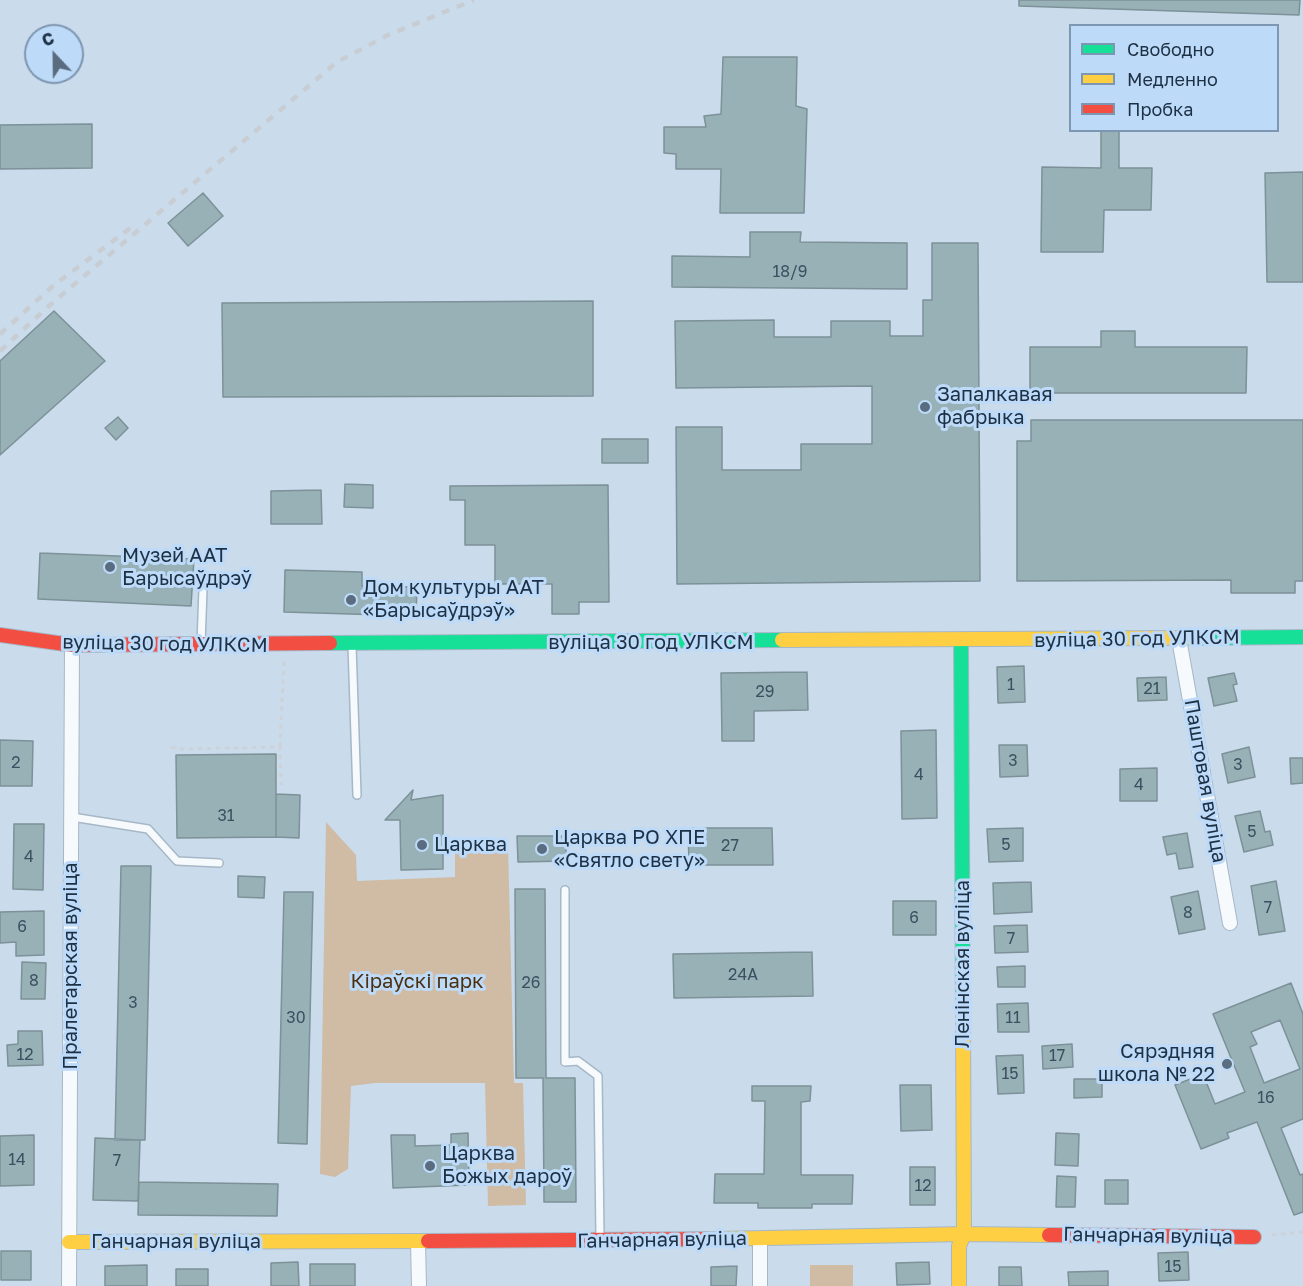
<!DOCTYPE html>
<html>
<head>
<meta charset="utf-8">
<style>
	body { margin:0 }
	#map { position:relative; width:1303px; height:1286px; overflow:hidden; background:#cadbec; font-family:"Golos Text",sans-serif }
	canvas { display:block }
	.legend { position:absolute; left:1069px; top:24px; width:210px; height:108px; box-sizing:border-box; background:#bddaf9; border:2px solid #7d96b1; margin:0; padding:8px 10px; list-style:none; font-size:18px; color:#1d3044 }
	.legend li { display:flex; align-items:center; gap:12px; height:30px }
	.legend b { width:30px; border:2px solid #7d96b1 }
	.north { position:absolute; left:24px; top:24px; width:60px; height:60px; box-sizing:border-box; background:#bddaf9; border:2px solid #7d96b1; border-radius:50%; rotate:338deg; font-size:16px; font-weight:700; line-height:24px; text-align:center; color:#1d3044 }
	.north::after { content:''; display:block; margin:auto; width:21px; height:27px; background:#5a6c7f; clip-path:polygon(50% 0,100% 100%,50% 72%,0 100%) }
</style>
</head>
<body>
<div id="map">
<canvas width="1303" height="1286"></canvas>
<ul class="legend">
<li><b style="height:8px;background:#16e098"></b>Свободно</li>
<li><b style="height:8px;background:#ffcf43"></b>Медленно</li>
<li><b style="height:8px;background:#f24e42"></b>Пробка</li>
</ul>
<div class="north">С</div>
</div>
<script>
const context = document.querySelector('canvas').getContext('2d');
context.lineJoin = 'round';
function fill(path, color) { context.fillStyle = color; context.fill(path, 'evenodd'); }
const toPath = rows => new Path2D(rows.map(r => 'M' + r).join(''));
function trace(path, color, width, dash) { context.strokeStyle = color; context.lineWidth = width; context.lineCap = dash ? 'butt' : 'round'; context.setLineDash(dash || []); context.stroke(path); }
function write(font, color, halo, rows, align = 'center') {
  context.font = font + ' "Golos Text",sans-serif'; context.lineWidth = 6; context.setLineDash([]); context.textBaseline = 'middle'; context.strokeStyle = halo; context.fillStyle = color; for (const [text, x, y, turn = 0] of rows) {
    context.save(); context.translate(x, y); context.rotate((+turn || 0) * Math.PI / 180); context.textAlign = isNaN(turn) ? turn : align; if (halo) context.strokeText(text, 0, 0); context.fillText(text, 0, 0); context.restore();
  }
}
const green = toPath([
	[326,822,356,855,357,881,455,877,455,847,508,846,514,1083,523,1083,526,1205,488,1206,485,1083,375,1083,351,1086,348,1169,335,1177,320,1174],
	[810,1265,853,1265,853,1286,810,1286]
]);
const building = toPath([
	[1019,0,1300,0,1299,15,1019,6,1019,0],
	[723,57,797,57,796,106,807,109,804,213,720,213,721,169,676,169,676,154,664,153,664,127,706,127,704,116,721,114,723,57],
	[92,124,92,168,0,169,0,125,92,124],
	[1101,131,1119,131,1119,168,1152,168,1151,210,1104,210,1103,252,1041,252,1042,167,1101,168,1101,131],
	[1303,172,1303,282,1267,282,1265,173,1303,172],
	[203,193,223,216,188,246,168,223,203,193],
	[750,232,801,232,800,242,907,243,907,289,672,287,672,256,750,257,750,232],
	[932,243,978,243,980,581,677,584,676,427,722,427,722,470,801,470,801,444,872,444,872,386,676,388,675,321,774,320,774,337,831,337,831,321,890,321,890,336,923,336,923,300,932,300,932,243],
	[593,301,593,396,223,397,222,303,593,301],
	[54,311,105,361,0,455,0,361,54,311],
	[1101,331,1135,331,1135,347,1247,347,1246,393,1030,393,1030,347,1101,347,1101,331],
	[118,417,128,428,116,440,105,428,118,417],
	[1031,420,1303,420,1303,581,1295,581,1295,593,1231,593,1231,580,1017,581,1017,441,1031,441,1031,420],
	[602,439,648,439,648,463,602,463,602,439],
	[345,484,373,485,373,508,344,507,345,484],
	[608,485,609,602,579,602,579,614,552,614,552,584,495,584,495,545,465,545,465,500,450,500,450,486,608,485],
	[321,490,322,524,271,524,271,491,321,490],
	[40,553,194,559,191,606,38,599,40,553],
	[285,570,362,572,362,586,417,587,416,616,284,612,285,570],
	[1024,666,1025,702,998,703,997,667,1024,666],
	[807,672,808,710,754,711,754,741,722,741,721,673,807,672],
	[1234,673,1237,684,1233,685,1237,701,1214,706,1208,678,1234,673],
	[1166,677,1167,700,1138,701,1137,678,1166,677],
	[936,730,937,818,902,819,901,731,936,730],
	[0,740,33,741,32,786,0,786,0,740],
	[999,745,1027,745,1028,776,1000,777,999,745],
	[1249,747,1255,777,1228,783,1222,754,1249,747],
	[276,754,276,837,177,838,176,755,276,754],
	[1290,758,1303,758,1303,783,1291,784,1290,758],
	[1157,768,1157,801,1120,801,1120,769,1157,768],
	[413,790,411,800,443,795,443,869,401,870,400,820,385,820,413,790],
	[276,794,300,795,299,838,276,837,276,794],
	[1260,811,1265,832,1270,831,1273,845,1244,852,1235,816,1260,811],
	[14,824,44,824,43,890,13,889,14,824],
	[688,828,772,828,773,865,689,865,688,828],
	[1023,828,1023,861,989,862,987,829,1023,828],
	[1187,833,1193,867,1179,869,1176,853,1167,855,1163,837,1187,833],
	[517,836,566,836,566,861,518,862,517,836],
	[121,866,151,866,145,1140,115,1140,121,866],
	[238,876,265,877,264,898,238,897,238,876],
	[1276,881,1285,931,1259,935,1251,886,1276,881],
	[1031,882,1032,912,994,914,993,883,1031,882],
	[515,889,545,889,546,1078,575,1078,576,1202,544,1202,543,1078,516,1078,515,889],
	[1198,891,1205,929,1179,934,1171,897,1198,891],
	[284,892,313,892,307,1144,278,1143,284,892],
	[893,901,936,901,936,935,893,935,893,901],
	[44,911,44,955,16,956,16,942,0,943,0,912,44,911],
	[1027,925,1028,952,995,953,994,926,1027,925],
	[812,952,813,996,674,998,673,954,812,952],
	[22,962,46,963,45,999,21,999,22,962],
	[1025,966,1025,987,998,987,997,967,1025,966],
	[1291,983,1303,1014,1303,1119,1281,1128,1300,1175,1303,1174,1303,1212,1294,1215,1257,1122,1227,1133,1229,1138,1201,1149,1175,1085,1203,1074,1215,1104,1245,1092,1213,1014,1291,983],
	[1280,1020,1300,1069,1264,1083,1250,1047,1257,1044,1251,1032,1280,1020],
	[1028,1003,1029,1032,998,1032,997,1004,1028,1003],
	[18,1031,42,1031,43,1065,8,1066,7,1045,18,1044,18,1031],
	[1072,1044,1073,1067,1043,1069,1042,1046,1072,1044],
	[1023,1055,1024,1093,998,1094,996,1056,1023,1055],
	[1074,1079,1102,1079,1102,1097,1074,1098,1074,1079],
	[900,1085,931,1085,932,1130,901,1131,900,1085],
	[752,1086,811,1086,810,1101,801,1102,801,1175,853,1175,852,1204,812,1204,812,1208,758,1208,758,1203,714,1203,715,1174,764,1174,765,1101,752,1101,752,1086],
	[468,1133,469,1185,393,1188,391,1135,415,1135,415,1146,451,1145,451,1134,468,1133],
	[1056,1133,1079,1134,1078,1166,1055,1165,1056,1133],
	[34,1135,34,1185,0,1186,0,1136,34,1135],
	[95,1138,140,1140,138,1201,93,1200,95,1138],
	[910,1167,935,1167,935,1205,910,1205,910,1167],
	[1057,1176,1076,1177,1075,1207,1056,1207,1057,1176],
	[1105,1180,1128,1180,1128,1204,1105,1204,1105,1180],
	[139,1182,278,1184,277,1216,138,1215,139,1182],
	[1,1251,31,1251,31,1280,1,1280,1,1251],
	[1188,1252,1189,1280,1159,1281,1158,1253,1188,1252],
	[298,1262,299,1286,271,1286,271,1263,298,1262],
	[929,1262,930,1284,897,1285,896,1263,929,1262],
	[310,1264,355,1264,355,1286,310,1286,310,1264],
	[147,1265,147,1286,105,1286,105,1266,147,1265],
	[737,1266,736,1286,711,1286,711,1267,737,1266],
	[999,1267,1021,1267,1022,1286,999,1286,999,1267],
	[176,1269,208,1269,208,1286,176,1286,176,1269],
	[1108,1271,1108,1286,1069,1286,1068,1272,1108,1271]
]);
const path = toPath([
	[171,747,181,749,280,747,281,785],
	[280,747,284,661],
	[1272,1235,1303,1232]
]);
const lane = toPath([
	[201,644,203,589],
	[352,645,357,795],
	[72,817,148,829,177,861,219,863],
	[565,890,565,1062,578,1061,598,1076,600,1238]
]);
const street = toPath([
	[1179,639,1230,923],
	[760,1239,760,1286],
	[418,1242,419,1286],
	[69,1286,72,645]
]);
const fast = toPath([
	[1186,638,1303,637],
	[961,641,963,1015],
	[330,643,782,640]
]);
const slow = toPath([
	[782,640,1186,638],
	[717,1239,964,1234,1049,1235],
	[69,1242,428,1241],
	[959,1286,959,1246,964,1234,963,1015]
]);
const jam = toPath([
	[0,635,72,645,330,643],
	[1049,1235,1254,1237],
	[428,1241,717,1239]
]);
const rail = toPath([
	[0,334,54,285,133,226],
	[0,351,50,305,337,62,388,35,474,0]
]);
const markers = [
	[925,407,6,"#5a6c7f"],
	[110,567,6,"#5a6c7f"],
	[351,600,6,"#5a6c7f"],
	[422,845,6,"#5a6c7f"],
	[542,849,6,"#5a6c7f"],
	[1227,1064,6,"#5a6c7f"],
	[430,1166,6,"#5a6c7f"]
];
const numberNames = [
	["18/9",790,272],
	["1",1011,685],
	["21",1152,689],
	["29",765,692],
	["3",1013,761],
	["2",16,763],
	["3",1238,765],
	["4",919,775],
	["4",1139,785],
	["31",226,816],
	["5",1252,832],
	["5",1006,845],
	["27",730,846],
	["4",29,857],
	["7",1268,908],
	["8",1188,913],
	["6",914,918],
	["6",22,927],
	["7",1011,939],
	["24А",743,975],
	["8",34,981],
	["26",531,983],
	["3",133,1003],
	["30",296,1018],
	["11",1013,1018],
	["12",25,1055],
	["17",1057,1056],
	["15",1010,1074],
	["16",1266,1098],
	["14",17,1160],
	["7",117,1161],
	["12",923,1186],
	["15",1173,1267]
];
const poiNames = [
	["Запалкавая",937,395],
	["фабрыка",937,418],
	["Музей ААТ",122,556],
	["Барысаўдрэў",122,579],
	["Дом культуры ААТ",363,588],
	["«Барысаўдрэў»",363,611],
	["Царква РО ХПЕ",554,838],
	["«Святло свету»",554,861],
	["Царква",434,845],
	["Сярэдняя",1215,1052,"right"],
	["школа № 22",1215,1075,"right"],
	["Царква",442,1154],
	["Божых дароў",442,1177]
];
const streetNames = [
	["вуліца 30 год УЛКСМ",1137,639,-1],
	["вуліца 30 год УЛКСМ",651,643],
	["вуліца 30 год УЛКСМ",165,644,1],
	["Паштовая вуліца",1205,781,80],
	["Ленінская вуліца",963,964,-90],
	["Пралетарская вуліца",71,966,-90],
	["Ганчарная вуліца",1148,1236,1],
	["Ганчарная вуліца",662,1240,-1],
	["Ганчарная вуліца",176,1242]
];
const parkNames = [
	["Кіраўскі парк",417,982]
];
fill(green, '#d0bca4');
fill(building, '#98b1b7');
trace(building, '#7c9198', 1.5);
trace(lane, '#a6b7c7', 10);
trace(street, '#a6b7c7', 16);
trace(fast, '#a6b7c7', 16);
trace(slow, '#a6b7c7', 16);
trace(jam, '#a6b7c7', 16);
trace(path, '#cdd2d8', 3, [4.5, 4.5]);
trace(lane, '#f7fafc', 7);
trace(street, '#f7fafc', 14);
trace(fast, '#16e098', 14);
trace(slow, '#ffcf43', 14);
trace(jam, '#f24e42', 14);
trace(rail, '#c8cdd3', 4.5, [8, 8]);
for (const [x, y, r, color] of markers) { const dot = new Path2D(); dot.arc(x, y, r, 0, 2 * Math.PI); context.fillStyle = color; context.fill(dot); trace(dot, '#bddaf9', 2); }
write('16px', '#3c5061', null, numberNames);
write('20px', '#1d3044', '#bddaf9', poiNames, 'left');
write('20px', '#1d3044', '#bddaf9', streetNames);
write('20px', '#4b3110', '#bddaf9', parkNames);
</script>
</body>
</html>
